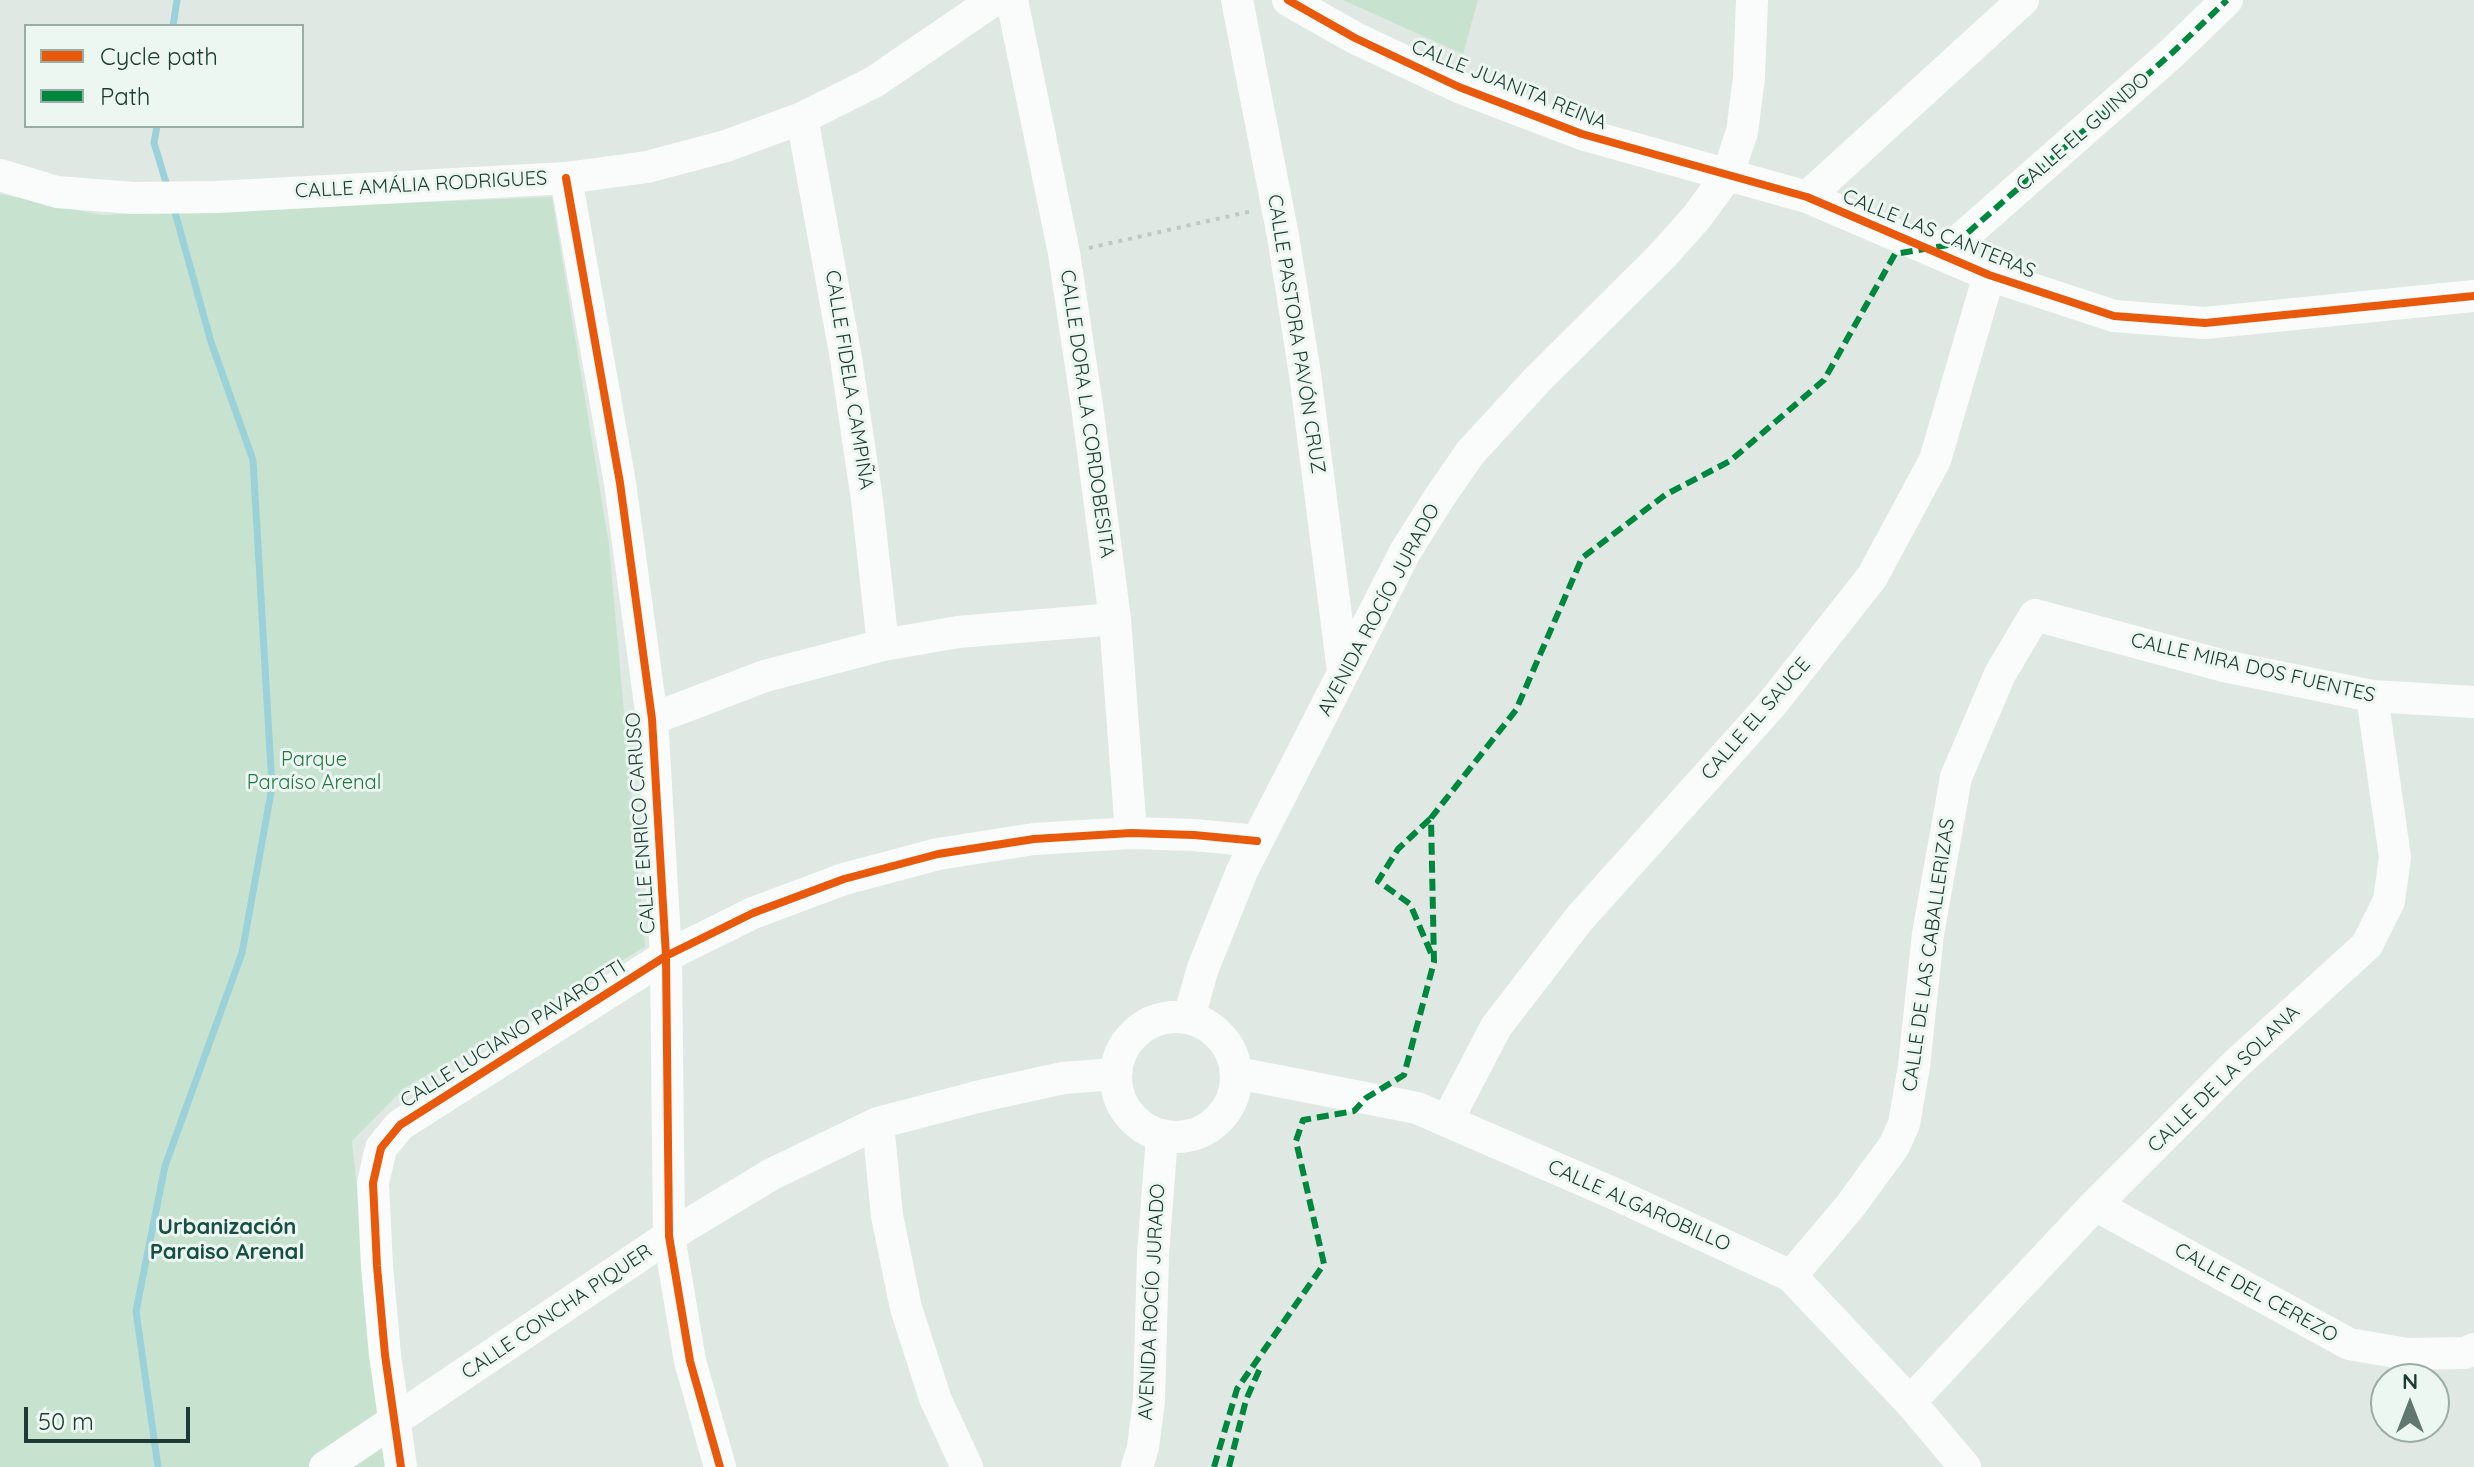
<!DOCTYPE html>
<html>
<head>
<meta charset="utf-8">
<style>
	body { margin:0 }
	#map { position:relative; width:2474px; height:1467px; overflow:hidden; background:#e0e8e4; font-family:Quicksand,sans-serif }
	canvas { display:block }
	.legend { position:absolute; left:24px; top:24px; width:280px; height:104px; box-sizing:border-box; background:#edf7f2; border:2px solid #9aaca6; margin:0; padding:10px 14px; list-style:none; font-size:24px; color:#1d3b33 }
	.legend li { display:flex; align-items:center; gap:16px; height:40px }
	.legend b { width:40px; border:2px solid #9aaca6 }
	.north { position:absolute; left:2370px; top:1363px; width:80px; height:80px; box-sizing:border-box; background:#edf7f2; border:2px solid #9aaca6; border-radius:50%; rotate:0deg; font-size:22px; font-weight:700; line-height:32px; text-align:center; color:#1d3b33 }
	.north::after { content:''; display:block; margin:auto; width:28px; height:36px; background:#617871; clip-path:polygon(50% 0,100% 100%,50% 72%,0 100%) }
	.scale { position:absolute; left:24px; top:1407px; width:166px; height:36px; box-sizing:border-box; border:4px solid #1d3b33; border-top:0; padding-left:10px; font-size:24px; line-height:28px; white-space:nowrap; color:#1d3b33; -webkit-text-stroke:6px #edf7f2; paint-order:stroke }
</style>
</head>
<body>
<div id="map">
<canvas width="2474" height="1467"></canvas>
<ul class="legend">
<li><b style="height:10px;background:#e8590c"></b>Cycle path</li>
<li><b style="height:10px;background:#00873e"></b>Path</li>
</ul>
<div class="north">N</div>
<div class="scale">50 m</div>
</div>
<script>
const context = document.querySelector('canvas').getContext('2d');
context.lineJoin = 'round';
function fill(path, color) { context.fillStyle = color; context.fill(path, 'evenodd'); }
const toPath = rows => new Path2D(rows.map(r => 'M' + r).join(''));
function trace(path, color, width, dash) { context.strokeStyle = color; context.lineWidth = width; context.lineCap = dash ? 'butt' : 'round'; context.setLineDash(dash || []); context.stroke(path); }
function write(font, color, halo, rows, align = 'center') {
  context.font = font + ' Quicksand,sans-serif'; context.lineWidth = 6; context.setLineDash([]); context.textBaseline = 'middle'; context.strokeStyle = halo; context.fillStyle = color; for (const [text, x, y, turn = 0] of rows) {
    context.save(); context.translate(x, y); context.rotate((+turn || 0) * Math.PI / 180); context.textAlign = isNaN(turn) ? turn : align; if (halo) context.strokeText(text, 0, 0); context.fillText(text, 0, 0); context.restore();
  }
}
const green = toPath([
	[1343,0,1478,0,1463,54],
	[0,194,101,215,552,197,609,545,645,947,403,1089,352,1141,387,1467,0,1467]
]);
const stream = toPath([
	[173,26,177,0],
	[157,126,154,143,168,189],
	[158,1467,136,1311,165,1166,242,953,272,787,253,460,211,342,173,205]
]);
const path = toPath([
	[1089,248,1252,211]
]);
const minor = toPath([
	[1012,0,1064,253,1087,406,1115,619,1131,833],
	[1237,0,1283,236,1305,374,1343,671],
	[1288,0,1355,38,1459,87,1582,134,1807,197,1989,275,2114,316,2205,323,2474,296],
	[802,118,846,358,867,500,883,645],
	[0,175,57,192,133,198,217,197,566,178,647,167,726,146,802,118,874,82,994,0],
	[566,178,620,483,652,719,666,956,669,1236,690,1361,720,1467],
	[1807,197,2023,0],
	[1929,248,1955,244,2172,53,2227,0],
	[652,719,765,676,883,645,958,632,1115,619],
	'1116 1077a60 60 0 1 1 120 0a60 60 0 1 1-120 0Z',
	[1189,1017,1203,968,1242,871,1405,552,1437,501,1470,453,1537,380,1662,256,1696,218,1727,176,1742,132,1749,78,1752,0],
	[1237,1073,1417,1108,1615,1194,1791,1276,1910,1402,1965,1467],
	[1447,1121,1496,1027,1579,919,1771,705,1872,577,1935,460,1989,275],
	[878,1123,887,1216,906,1308,935,1398,967,1467],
	[2095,1205,2349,1344,2407,1354,2465,1353,2474,1349],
	[1791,1276,1851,1205,1894,1146,1904,1124,1914,1066,1928,934,1956,777,2000,674,2035,615,2224,666,2372,696,2474,702],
	[1910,1402,2095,1205,2236,1064,2367,945,2389,901,2395,857,2372,696],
	[325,1467,669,1236,772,1174,878,1123,981,1096,1063,1078,1115,1074],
	[401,1467,385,1355,377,1266,373,1183,381,1148,400,1125,666,956,753,913,844,879,938,854,1034,839,1131,833,1194,835,1257,841],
	[1137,1467,1143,1447,1149,1400,1153,1254,1162,1137]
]);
const quiet = toPath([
	[1431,953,1410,904,1378,881,1398,849,1431,818],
	[1214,1467,1237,1389,1324,1264,1296,1141,1303,1120,1354,1111,1366,1098,1404,1075,1434,962,1431,818,1516,710,1582,558,1665,495,1730,461,1824,380,1895,254,1955,244,2172,53,2227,0],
	[1229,1467,1246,1400,1261,1366]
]);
const cycleway = toPath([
	[1288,0,1355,38,1459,87,1582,134,1807,197,1989,275,2114,316,2205,323,2474,296],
	[566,178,620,483,652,719,666,956,669,1236,690,1361,720,1467],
	[401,1467,385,1355,377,1266,373,1183,381,1148,400,1125,666,956,753,913,844,879,938,854,1034,839,1131,833,1194,835,1257,841]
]);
const streetNames = [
	["CALLE JUANITA REINA",1509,85,22],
	["CALLE EL GUINDO",2083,132,-41],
	["CALLE AMÁLIA RODRIGUES",421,185,-3],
	["CALLE LAS CANTERAS",1939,234,22],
	["CALLE PASTORA PAVÓN CRUZ",1296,334,81],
	["CALLE FIDELA CAMPIÑA",849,380,81],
	["CALLE DORA LA CORDOBESITA",1087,414,82],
	["AVENIDA ROCÍO JURADO",1379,610,-62],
	["CALLE MIRA DOS FUENTES",2253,668,13],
	["CALLE EL SAUCE",1756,719,-49],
	["CALLE ENRICO CARUSO",641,823,-94],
	["CALLE DE LAS CABALLERIZAS",1929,955,-82],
	["CALLE LUCIANO PAVAROTTI",513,1034,-32],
	["CALLE DE LA SOLANA",2224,1079,-44],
	["CALLE ALGAROBILLO",1639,1206,24],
	["CALLE DEL CEREZO",2256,1293,29],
	["AVENIDA ROCÍO JURADO",1152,1302,-87],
	["CALLE CONCHA PIQUER",557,1312,-34]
];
const parkNames = [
	["Parque",314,760],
	["Paraíso Arenal",314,783]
];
const neighbourhoodNames = [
	["Urbanización",227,1227],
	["Paraiso Arenal",227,1252]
];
fill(green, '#c7e3d0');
trace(stream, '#9bd2da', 7);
trace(path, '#bec8c5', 4, [4, 6]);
trace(minor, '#fafcfb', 32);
trace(quiet, '#00873e', 6, [12, 6]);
trace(cycleway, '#e8590c', 8);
write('20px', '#1d3b33', '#edf7f2', streetNames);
write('20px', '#247644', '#edf7f2', parkNames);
write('bold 22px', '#174f42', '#edf7f2', neighbourhoodNames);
</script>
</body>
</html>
